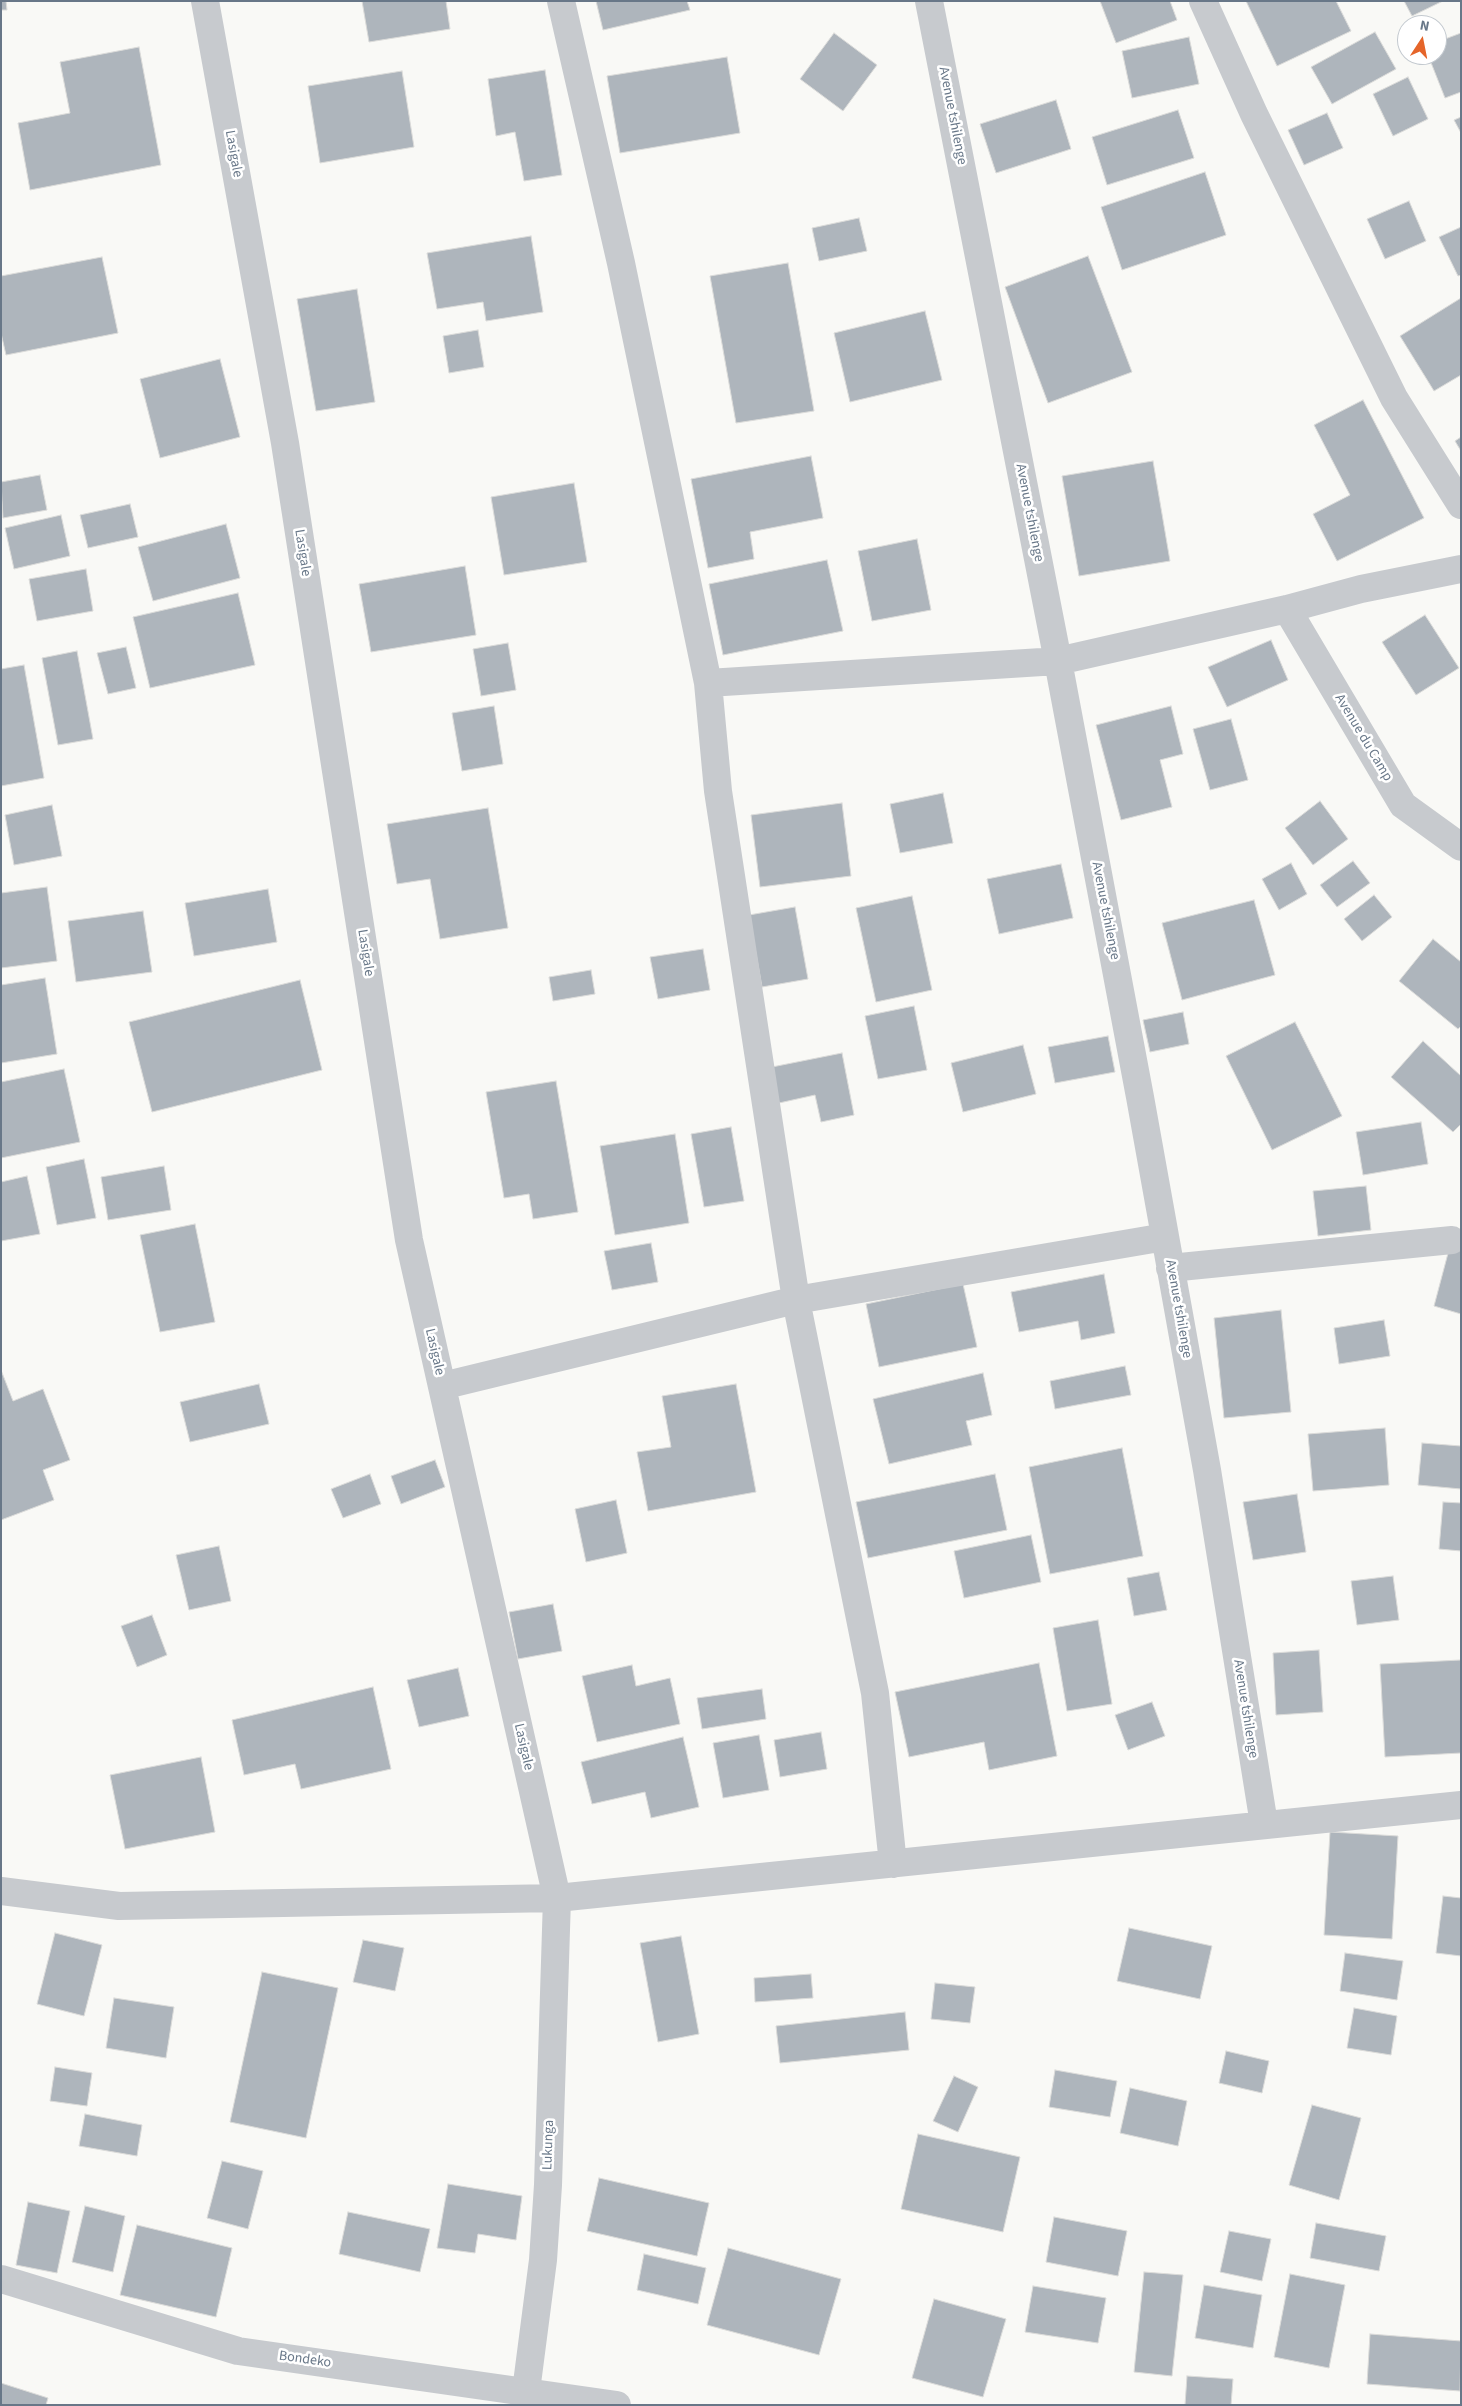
<!DOCTYPE html>
<html>
<head>
<meta charset="utf-8">
<style>
	body { margin:0 }
	#map { position:relative; width:1462px; height:2406px; overflow:hidden; background:#f9f9f6; font-family:"Source Sans 3",sans-serif }
	canvas { display:block }
	.frame { position:absolute; inset:0; border:2px solid #687788; pointer-events:none }
	.north { position:absolute; left:1397px; top:15px; width:50px; height:50px; box-sizing:border-box; background:#fff; border:1px solid #c3c9cf; border-radius:50%; rotate:11deg; font-size:14px; font-weight:700; line-height:20px; text-align:center; color:#687788 }
	.north::after { content:''; display:block; margin:auto; width:18px; height:22px; background:#e5652a; clip-path:polygon(50% 0,100% 100%,50% 72%,0 100%) }
</style>
</head>
<body>
<div id="map">
<canvas width="1462" height="2406"></canvas>
<div class="frame"></div>
<div class="north">N</div>
</div>
<script>
const context = document.querySelector('canvas').getContext('2d');
context.lineJoin = 'round';
function fill(path, color) { context.fillStyle = color; context.fill(path, 'evenodd'); }
const toPath = rows => new Path2D(rows.map(r => 'M' + r).join(''));
function trace(path, color, width, dash) { context.strokeStyle = color; context.lineWidth = width; context.lineCap = dash ? 'butt' : 'round'; context.setLineDash(dash || []); context.stroke(path); }
function write(font, color, halo, rows, align = 'center') {
  context.font = font + ' "Source Sans 3",sans-serif'; context.lineWidth = 5; context.setLineDash([]); context.textBaseline = 'middle'; context.strokeStyle = halo; context.fillStyle = color; for (const [text, x, y, turn = 0] of rows) {
    context.save(); context.translate(x, y); context.rotate((+turn || 0) * Math.PI / 180); context.textAlign = isNaN(turn) ? turn : align; if (halo) context.strokeText(text, 0, 0); context.fillText(text, 0, 0); context.restore();
  }
}
const building = toPath([
	[1,1,6,1,7,10,1,10,1,1],
	[362,1,446,1,450,29,369,42,362,1],
	[596,1,687,1,690,10,603,30,596,1],
	[1100,1,1170,1,1177,20,1116,43,1100,1],
	[1246,1,1336,1,1351,31,1277,66,1246,1],
	[1404,1,1443,1,1412,16,1404,1],
	[1375,32,1396,69,1332,104,1311,67,1375,32],
	[834,33,877,65,843,111,800,79,834,33],
	[1461,33,1461,92,1445,98,1428,55,1437,55,1437,42,1461,33],
	[1189,37,1199,84,1132,98,1122,51,1189,37],
	[139,47,161,165,30,190,18,123,70,113,60,62,139,47],
	[727,57,740,133,620,153,607,76,727,57],
	[545,70,562,175,524,181,515,132,496,136,488,79,545,70],
	[402,71,414,147,320,163,308,86,402,71],
	[1408,77,1428,119,1393,136,1373,94,1408,77],
	[1056,100,1071,149,996,173,980,124,1056,100],
	[1178,110,1194,158,1107,185,1092,137,1178,110],
	[1327,113,1343,148,1304,165,1288,130,1327,113],
	[1461,117,1461,133,1454,120,1461,117],
	[1205,172,1226,235,1122,270,1101,207,1205,172],
	[1409,201,1426,241,1385,259,1367,219,1409,201],
	[859,218,867,251,819,261,812,228,859,218],
	[1461,227,1461,275,1458,276,1439,237,1461,227],
	[531,236,543,312,486,321,483,302,437,309,427,253,531,236],
	[1088,256,1132,372,1048,403,1005,287,1088,256],
	[102,257,118,333,6,355,1,333,1,276,102,257],
	[788,263,814,411,736,423,710,276,788,263],
	[357,289,375,402,316,411,297,299,357,289],
	[1461,298,1461,375,1434,391,1400,336,1461,298],
	[925,311,942,380,850,402,834,333,925,311],
	[478,330,484,367,449,373,443,336,478,330],
	[220,359,240,437,160,458,140,379,220,359],
	[1363,400,1424,518,1337,561,1313,514,1350,495,1314,425,1363,400],
	[1461,437,1461,451,1455,441,1461,437],
	[811,456,823,518,750,532,754,559,708,568,691,479,811,456],
	[1153,461,1170,561,1079,576,1062,476,1153,461],
	[40,475,47,510,3,518,1,482,40,475],
	[574,483,587,562,504,575,491,497,574,483],
	[130,504,138,537,88,548,80,515,130,504],
	[61,515,70,556,14,569,5,528,61,515],
	[226,524,240,578,153,601,138,547,226,524],
	[917,539,931,610,872,621,858,551,917,539],
	[827,560,843,631,723,655,709,584,827,560],
	[465,566,476,635,371,652,359,584,465,566],
	[86,569,93,611,37,621,29,579,86,569],
	[238,593,255,665,150,688,133,617,238,593],
	[1425,615,1459,668,1416,695,1382,642,1425,615],
	[1271,640,1288,680,1227,707,1208,667,1271,640],
	[508,643,516,690,481,696,473,649,508,643],
	[126,647,136,688,108,694,97,653,126,647],
	[77,651,93,739,58,745,42,658,77,651],
	[24,665,44,778,1,786,1,669,24,665],
	[494,706,503,764,462,771,452,713,494,706],
	[1171,706,1183,754,1160,760,1172,807,1121,820,1096,725,1171,706],
	[1231,719,1248,780,1210,790,1193,729,1231,719],
	[943,793,953,843,900,853,890,804,943,793],
	[1320,801,1348,839,1313,865,1285,828,1320,801],
	[842,803,851,876,760,887,751,815,842,803],
	[52,805,62,856,14,865,5,815,52,805],
	[488,808,508,928,440,939,430,879,397,884,387,824,488,808],
	[1353,861,1370,883,1337,907,1320,885,1353,861],
	[1291,863,1307,894,1279,910,1262,879,1291,863],
	[1061,864,1073,918,999,934,987,879,1061,864],
	[47,887,57,961,1,968,1,893,47,887],
	[268,889,277,942,194,956,185,903,268,889],
	[1374,895,1392,917,1362,941,1344,919,1374,895],
	[912,896,932,990,876,1002,856,908,912,896],
	[1254,900,1275,975,1182,1000,1162,923,1254,900],
	[795,907,808,979,762,987,749,915,795,907],
	[143,911,152,972,76,982,68,921,143,911],
	[1433,939,1461,962,1461,1026,1458,1029,1399,981,1433,939],
	[703,949,710,990,658,999,650,957,703,949],
	[591,970,595,994,553,1001,549,977,591,970],
	[45,978,57,1054,1,1063,1,985,45,978],
	[300,980,322,1070,152,1112,129,1022,300,980],
	[914,1006,927,1070,878,1079,865,1016,914,1006],
	[1183,1012,1189,1044,1150,1052,1143,1020,1183,1012],
	[1295,1022,1342,1116,1272,1150,1226,1056,1295,1022],
	[1108,1036,1115,1072,1055,1083,1048,1047,1108,1036],
	[1423,1041,1461,1076,1461,1124,1453,1132,1391,1077,1423,1041],
	[1023,1045,1036,1094,963,1112,951,1063,1023,1045],
	[842,1053,854,1115,821,1122,815,1095,779,1103,772,1067,842,1053],
	[64,1069,80,1142,1,1158,1,1082,64,1069],
	[556,1081,578,1212,533,1219,529,1194,504,1198,486,1092,556,1081],
	[1421,1122,1428,1164,1363,1175,1356,1132,1421,1122],
	[731,1127,744,1201,704,1207,691,1134,731,1127],
	[675,1134,689,1223,615,1235,600,1146,675,1134],
	[84,1159,96,1218,57,1225,46,1167,84,1159],
	[164,1166,171,1210,108,1220,101,1177,164,1166],
	[27,1176,40,1234,1,1241,1,1182,27,1176],
	[1366,1186,1371,1230,1318,1236,1313,1191,1366,1186],
	[195,1224,215,1322,160,1332,140,1235,195,1224],
	[1451,1242,1461,1245,1461,1314,1434,1306,1451,1242],
	[651,1243,658,1282,612,1290,604,1251,651,1243],
	[1104,1274,1115,1333,1081,1340,1078,1321,1019,1332,1011,1292,1104,1274],
	[963,1284,977,1347,879,1367,866,1304,963,1284],
	[1281,1310,1291,1412,1224,1418,1214,1318,1281,1310],
	[1384,1320,1390,1356,1339,1364,1334,1328,1384,1320],
	[1125,1366,1131,1395,1055,1409,1050,1381,1125,1366],
	[1,1370,13,1401,43,1389,70,1460,43,1470,54,1500,1,1520,1,1370],
	[983,1373,992,1415,966,1421,972,1445,889,1464,873,1399,983,1373],
	[259,1384,269,1424,190,1442,180,1402,259,1384],
	[736,1384,756,1492,648,1511,637,1452,671,1447,662,1396,736,1384],
	[1385,1428,1389,1485,1313,1491,1308,1434,1385,1428],
	[1422,1443,1461,1446,1461,1489,1418,1485,1422,1443],
	[1122,1448,1143,1556,1050,1574,1029,1467,1122,1448],
	[435,1460,445,1487,401,1504,391,1476,435,1460],
	[370,1474,381,1504,343,1518,331,1489,370,1474],
	[995,1474,1007,1530,868,1558,856,1502,995,1474],
	[1297,1494,1306,1552,1253,1560,1243,1502,1297,1494],
	[616,1500,627,1553,586,1562,575,1509,616,1500],
	[1443,1502,1461,1503,1461,1551,1439,1549,1443,1502],
	[1031,1535,1041,1582,964,1598,954,1551,1031,1535],
	[219,1546,231,1601,189,1610,176,1555,219,1546],
	[1159,1572,1167,1610,1134,1616,1127,1578,1159,1572],
	[1393,1576,1399,1620,1357,1625,1351,1581,1393,1576],
	[553,1604,562,1651,518,1659,509,1612,553,1604],
	[152,1615,167,1655,137,1667,121,1626,152,1615],
	[1098,1620,1112,1704,1067,1711,1053,1628,1098,1620],
	[1319,1650,1323,1712,1276,1715,1273,1653,1319,1650],
	[1461,1660,1461,1753,1385,1757,1380,1664,1461,1660],
	[1039,1663,1057,1756,989,1770,984,1742,909,1757,895,1692,1039,1663],
	[632,1665,636,1686,670,1678,680,1724,597,1742,582,1676,632,1665],
	[458,1668,469,1716,419,1727,407,1680,458,1668],
	[373,1687,391,1769,301,1789,295,1764,244,1775,232,1720,373,1687],
	[762,1689,766,1719,702,1729,697,1698,762,1689],
	[1152,1702,1165,1736,1128,1750,1115,1715,1152,1702],
	[821,1732,827,1769,780,1777,774,1740,821,1732],
	[759,1735,769,1790,723,1798,713,1743,759,1735],
	[683,1737,699,1807,651,1818,645,1792,592,1804,581,1762,683,1737],
	[201,1757,215,1832,125,1849,110,1775,201,1757],
	[1330,1832,1398,1836,1392,1939,1324,1935,1330,1832],
	[1443,1896,1461,1898,1461,1956,1436,1953,1443,1896],
	[1129,1928,1212,1946,1200,1999,1117,1981,1129,1928],
	[55,1933,102,1945,84,2016,37,2004,55,1933],
	[681,1936,699,2034,658,2042,640,1943,681,1936],
	[363,1940,404,1948,395,1991,353,1982,363,1940],
	[1345,1953,1403,1961,1397,2000,1340,1991,1345,1953],
	[262,1972,338,1988,306,2138,230,2122,262,1972],
	[811,1974,813,1998,755,2002,754,1978,811,1974],
	[935,1983,975,1987,970,2023,931,2019,935,1983],
	[114,1998,174,2007,166,2058,106,2048,114,1998],
	[1354,2008,1397,2016,1391,2055,1347,2048,1354,2008],
	[905,2012,909,2050,780,2063,776,2026,905,2012],
	[1226,2051,1269,2061,1262,2093,1219,2083,1226,2051],
	[55,2067,92,2073,87,2106,50,2101,55,2067],
	[1055,2070,1117,2081,1110,2117,1049,2107,1055,2070],
	[954,2076,978,2087,958,2132,933,2121,954,2076],
	[1130,2088,1187,2101,1178,2146,1120,2133,1130,2088],
	[1312,2105,1361,2118,1339,2200,1289,2185,1312,2105],
	[85,2114,142,2125,137,2156,79,2146,85,2114],
	[918,2134,1020,2157,1003,2232,901,2209,918,2134],
	[222,2161,263,2171,248,2229,207,2218,222,2161],
	[599,2178,709,2203,697,2256,587,2231,599,2178],
	[448,2184,522,2196,516,2240,478,2234,475,2253,437,2248,448,2184],
	[28,2202,70,2211,57,2273,16,2265,28,2202],
	[85,2206,125,2216,113,2272,72,2262,85,2206],
	[348,2212,430,2229,420,2272,339,2254,348,2212],
	[1054,2217,1127,2231,1118,2276,1046,2262,1054,2217],
	[1316,2223,1386,2236,1379,2271,1310,2258,1316,2223],
	[137,2225,232,2248,216,2317,120,2295,137,2225],
	[1229,2231,1271,2239,1262,2281,1220,2272,1229,2231],
	[728,2248,841,2279,819,2355,707,2325,728,2248],
	[644,2254,706,2268,698,2304,637,2290,644,2254],
	[1144,2272,1183,2275,1172,2376,1134,2372,1144,2272],
	[1290,2274,1345,2285,1329,2368,1274,2357,1290,2274],
	[1204,2285,1262,2295,1253,2348,1195,2338,1204,2285],
	[1033,2286,1106,2298,1098,2343,1025,2332,1033,2286],
	[934,2299,1006,2319,983,2397,912,2378,934,2299],
	[1370,2334,1461,2341,1460,2391,1367,2384,1370,2334],
	[1187,2376,1233,2379,1231,2405,1185,2405,1187,2376],
	[1,2383,48,2398,46,2405,1,2405,1,2383]
]);
const street = toPath([
	[205,1,285,443,409,1240,557,1898,548,2185,543,2260,526,2391],
	[561,1,621,263,708,683,718,791,796,1300,875,1693,893,1864],
	[929,1,1058,661,1140,1097,1207,1470,1264,1824],
	[1203,1,1254,114,1394,398,1461,505],
	[1287,609,1403,805,1461,847],
	[708,683,1058,661,1287,609,1361,589,1461,569],
	[1170,1268,1452,1240],
	[442,1386,796,1300,1165,1237],
	[1,1891,119,1906,557,1898,1461,1805],
	[1,2279,238,2351,617,2405]
]);
const streetNames = [
	["Avenue tshilenge",952,116,79],
	["Lasigale",233,154,80],
	["Avenue tshilenge",1029,513,79],
	["Lasigale",302,553,81],
	["Avenue du Camp",1363,738,59],
	["Avenue tshilenge",1105,911,79],
	["Lasigale",365,953,81],
	["Avenue tshilenge",1178,1309,80],
	["Lasigale",434,1352,77],
	["Avenue tshilenge",1245,1709,81],
	["Lasigale",523,1747,77],
	["Lukunga",549,2145,-88],
	["Bondeko",305,2360,8]
];
fill(building, '#aeb5bc');
trace(building, '#dbdbd9', 1);
trace(street, '#c7cace', 28);
write('14px', '#687788', '#fff', streetNames);
</script>
</body>
</html>
